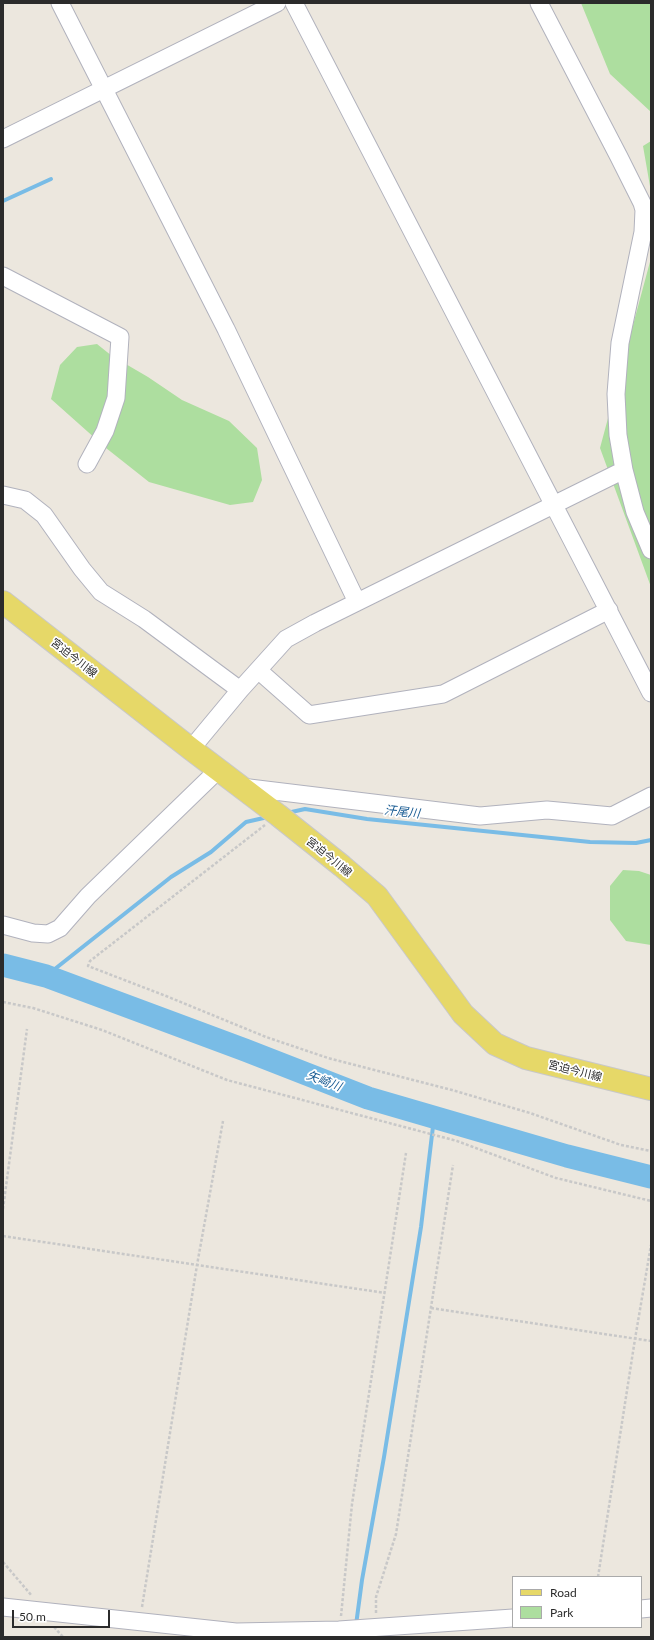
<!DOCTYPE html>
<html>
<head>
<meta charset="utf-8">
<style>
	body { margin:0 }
	#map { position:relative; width:654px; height:1640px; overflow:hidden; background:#ece7de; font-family:Lato,sans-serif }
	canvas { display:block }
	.frame { position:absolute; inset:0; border:4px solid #2b2b2b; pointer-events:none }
	.legend { position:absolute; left:512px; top:1576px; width:130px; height:52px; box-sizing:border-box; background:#fff; border:1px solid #aaa; margin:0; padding:5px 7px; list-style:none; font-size:12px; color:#2b2b2b }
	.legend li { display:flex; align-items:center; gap:8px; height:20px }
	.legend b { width:20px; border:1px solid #aaa }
	.scale { position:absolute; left:12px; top:1610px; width:98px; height:18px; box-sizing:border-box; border:2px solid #2b2b2b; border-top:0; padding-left:5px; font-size:12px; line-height:14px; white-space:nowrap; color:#2b2b2b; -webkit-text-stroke:3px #fff; paint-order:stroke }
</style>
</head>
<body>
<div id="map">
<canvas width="654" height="1640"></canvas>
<div class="frame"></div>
<ul class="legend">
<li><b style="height:5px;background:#e6d868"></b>Road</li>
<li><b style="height:11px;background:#adde9f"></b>Park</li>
</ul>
<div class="scale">50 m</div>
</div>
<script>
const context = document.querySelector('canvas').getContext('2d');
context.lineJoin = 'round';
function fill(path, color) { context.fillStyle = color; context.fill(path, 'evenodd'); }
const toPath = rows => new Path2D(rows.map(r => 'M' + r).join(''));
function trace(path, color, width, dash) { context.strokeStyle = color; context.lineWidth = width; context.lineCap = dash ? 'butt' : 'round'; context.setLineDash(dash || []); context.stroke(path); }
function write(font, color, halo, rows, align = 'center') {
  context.font = font + ' Lato,"Noto Sans JP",sans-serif'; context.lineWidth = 3.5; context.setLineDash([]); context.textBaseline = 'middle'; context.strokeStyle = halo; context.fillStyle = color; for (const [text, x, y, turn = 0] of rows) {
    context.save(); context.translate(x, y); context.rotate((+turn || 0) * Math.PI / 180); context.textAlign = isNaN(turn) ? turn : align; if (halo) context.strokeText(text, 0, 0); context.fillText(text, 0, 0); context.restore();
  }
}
const green = toPath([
	[581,3,651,3,651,112,610,74],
	[651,141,651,192,643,146],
	[651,258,651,587,600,448],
	[97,344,112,356,148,377,182,400,229,421,257,448,262,480,253,502,230,505,149,482,106,448,51,399,60,365,77,347],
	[623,870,639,871,651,875,651,945,626,941,610,920,610,886]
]);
const stream = toPath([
	[3,201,51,179],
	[287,813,305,809,367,819,590,842,636,843,651,840],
	[46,976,171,877,211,852,246,822,268,817],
	[356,1625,362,1580,384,1457,421,1227,434,1118]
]);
const river = toPath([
	[3,965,46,976,245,1050,368,1098,567,1156,651,1177]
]);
const path = toPath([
	[265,825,90,961,88,966,166,996,266,1037,328,1058,452,1090,530,1113,621,1145,651,1151],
	[3,1002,33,1008,102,1030,227,1080,457,1141,556,1178,651,1201],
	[3,1209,27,1029],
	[3,1236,385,1293],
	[431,1308,651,1341],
	[3,1562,32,1596],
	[598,1577,635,1339,651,1245],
	[142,1607,197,1265,223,1121],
	[376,1613,376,1597,396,1534,453,1165],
	[341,1616,352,1504,406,1153],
	[54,1627,63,1637]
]);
const minor = toPath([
	[60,3,226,329,357,602],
	[294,3,651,693],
	[539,3,619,157,642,203,644,210,643,232,620,343,616,394,618,435,624,470,635,512,651,550],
	[3,139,277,3],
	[3,276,120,337,116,398,105,431,87,464],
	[3,495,25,500,44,515,82,569,101,592,144,619,240,690],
	[258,670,309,715,443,694,609,610],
	[191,749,240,690,286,639,315,623,624,470],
	[241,787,480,816,547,810,612,816,651,796],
	[3,925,33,933,48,934,60,928,88,896,218,770],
	[3,1607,236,1632,339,1630,513,1618],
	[641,1609,651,1608]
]);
const major = toPath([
	[3,602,191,749,278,815,342,866,377,896,463,1014,495,1044,526,1058,651,1089]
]);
const streetNames = [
	["宮迫今川線",74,658,38],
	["宮迫今川線",329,857,39],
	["宮迫今川線",575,1071,14]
];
const waterNames = [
	["汗尾川",402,812,6],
	["矢崎川",324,1081,21]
];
fill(green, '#adde9f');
trace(stream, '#79bce6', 4);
trace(river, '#79bce6', 23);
trace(minor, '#b1b2bd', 19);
trace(major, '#c8c8c8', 24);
trace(path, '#c8c8c8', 2.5, [3, 2]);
trace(minor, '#fff', 17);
trace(major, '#e6d868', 22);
write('11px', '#2b2b2b', '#fff', streetNames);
write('italic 12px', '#175a92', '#fff', waterNames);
</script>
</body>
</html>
